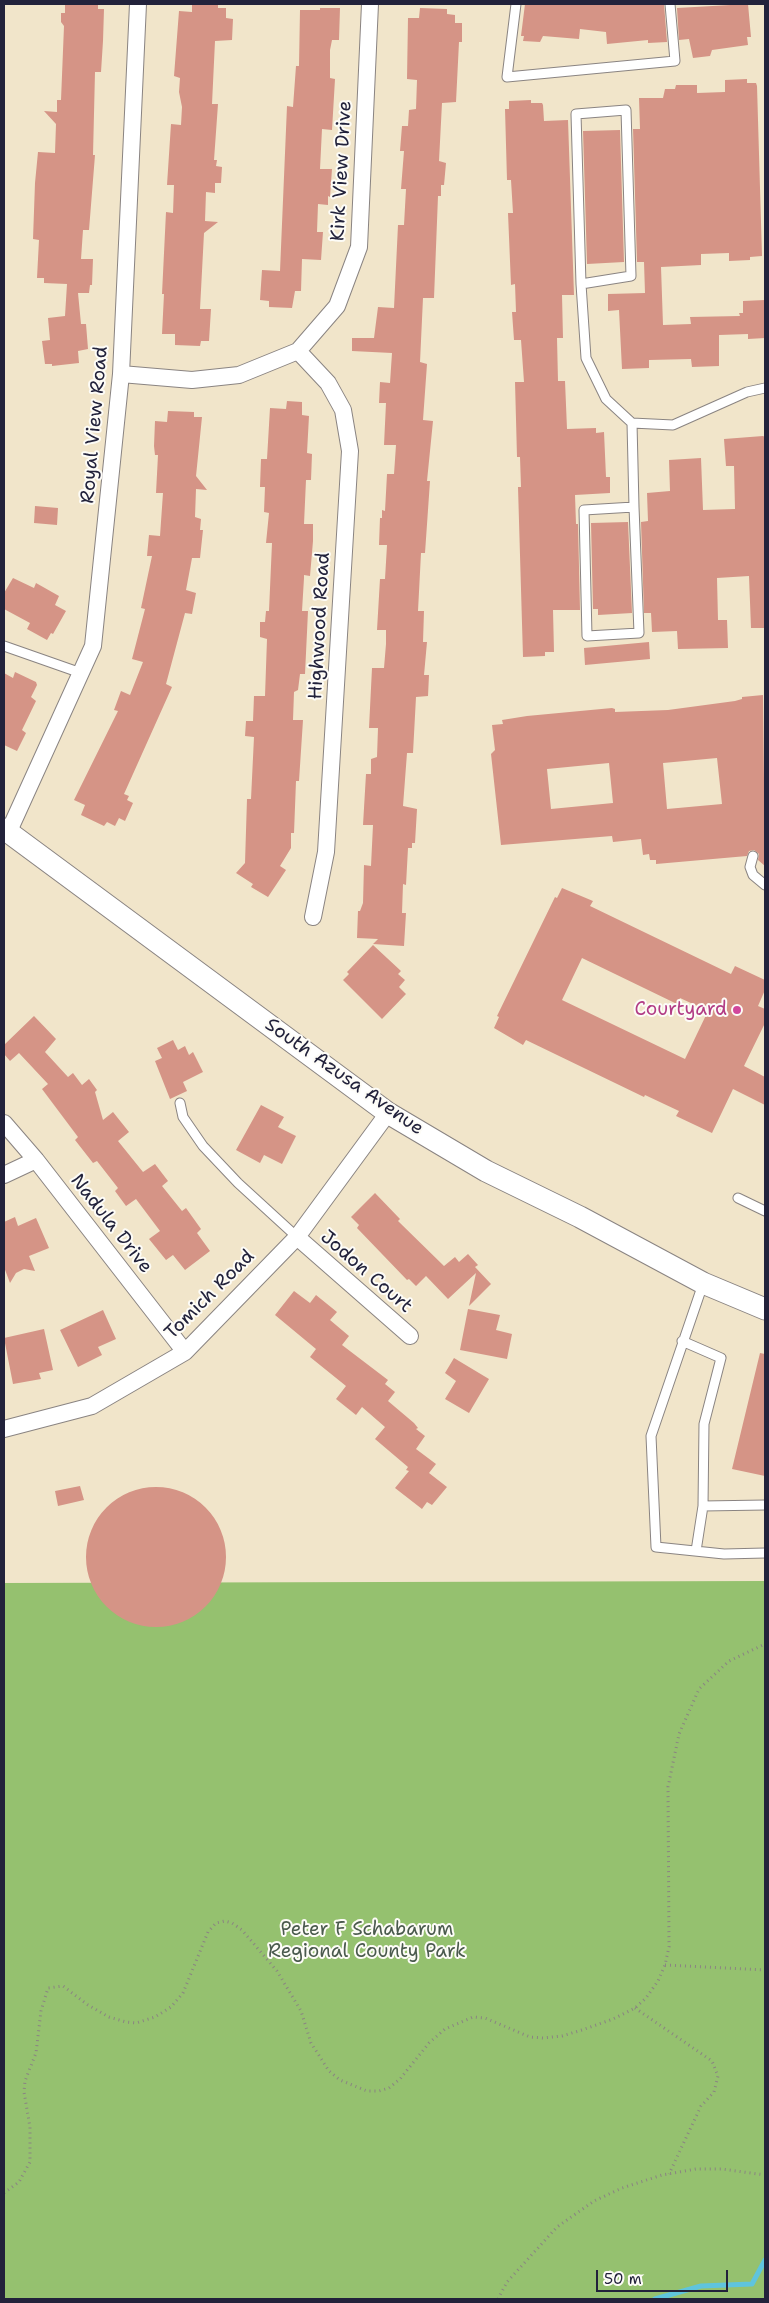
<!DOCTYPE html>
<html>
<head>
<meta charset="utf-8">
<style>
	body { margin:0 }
	#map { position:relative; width:769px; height:2303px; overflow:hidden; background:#f1e5ca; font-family:"Shantell Sans",sans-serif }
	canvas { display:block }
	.frame { position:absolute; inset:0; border:5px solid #22223b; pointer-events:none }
	.scale { position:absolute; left:596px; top:2270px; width:132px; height:22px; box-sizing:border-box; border:2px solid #22223b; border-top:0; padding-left:6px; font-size:15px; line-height:18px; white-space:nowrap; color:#22223b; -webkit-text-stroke:4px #fdfcf7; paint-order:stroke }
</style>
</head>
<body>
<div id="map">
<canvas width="769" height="2303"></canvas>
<div class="frame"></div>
<div class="scale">50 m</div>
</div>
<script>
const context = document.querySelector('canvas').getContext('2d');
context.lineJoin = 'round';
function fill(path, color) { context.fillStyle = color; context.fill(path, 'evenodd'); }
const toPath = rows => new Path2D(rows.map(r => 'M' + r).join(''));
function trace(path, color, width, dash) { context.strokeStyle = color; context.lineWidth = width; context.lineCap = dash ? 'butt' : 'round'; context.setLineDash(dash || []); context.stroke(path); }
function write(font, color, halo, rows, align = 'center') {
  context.font = font + ' "Shantell Sans",sans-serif'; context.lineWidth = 4; context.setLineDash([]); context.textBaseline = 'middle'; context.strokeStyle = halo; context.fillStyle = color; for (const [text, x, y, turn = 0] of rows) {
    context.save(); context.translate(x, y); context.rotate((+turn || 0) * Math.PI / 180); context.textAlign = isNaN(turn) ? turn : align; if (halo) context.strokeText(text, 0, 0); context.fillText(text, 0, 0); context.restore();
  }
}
const green = toPath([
	[765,1581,765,2299,4,2299,4,1583]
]);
const stream = toPath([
	[655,2299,701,2286,752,2284,765,2260]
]);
const building = toPath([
	[65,4,98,4,98,9,104,9,103,41,101,72,95,72,93,155,95,155,89,230,83,230,81,259,93,259,92,285,90,285,89,293,78,293,81,324,86,324,88,349,78,351,79,363,52,366,52,364,45,364,42,341,50,340,48,318,65,316,67,284,44,283,44,278,37,278,39,240,33,239,35,183,38,152,55,153,56,124,44,111,57,112,57,100,61,100,64,26,61,22,61,13,65,13],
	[192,4,218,4,218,8,226,8,226,18,233,19,232,40,215,41,212,104,218,104,214,160,217,160,216,166,222,167,221,183,215,183,215,193,206,192,205,221,218,222,204,233,200,309,211,309,209,341,201,341,200,346,175,345,175,334,162,334,164,294,162,294,166,212,173,213,174,185,167,185,171,124,181,125,182,107,179,92,180,78,174,76,179,11,192,12],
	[525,4,664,4,667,42,648,43,648,40,607,44,606,32,580,29,579,39,543,36,540,42,523,41,524,36,521,36],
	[748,4,751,37,747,37,748,45,712,50,710,56,693,58,689,39,679,40,677,8],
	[320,8,340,8,339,40,332,40,330,50,330,78,335,79,332,130,322,129,320,169,332,169,330,197,328,196,328,205,318,204,317,232,323,232,321,260,302,259,301,291,295,291,292,308,269,307,269,301,260,300,262,270,280,271,287,106,293,107,296,66,299,66,300,10,320,10],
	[420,8,447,9,447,14,455,15,455,23,462,23,462,42,459,42,456,102,442,103,439,161,446,163,444,185,441,185,441,196,438,196,434,298,423,298,420,362,427,364,423,420,433,421,427,481,430,481,425,553,421,553,418,611,424,611,423,642,427,642,424,675,429,675,428,696,416,697,413,753,407,753,403,806,417,809,415,843,412,843,412,848,408,848,406,885,403,884,402,913,406,913,404,946,373,944,378,939,357,938,358,911,360,911,363,903,364,865,371,866,373,825,363,825,366,774,371,774,371,759,377,757,378,728,369,728,372,668,384,668,386,644,386,630,377,630,380,579,385,579,387,545,379,545,380,518,382,518,382,510,385,511,387,474,394,474,396,445,384,445,386,403,379,403,380,382,390,383,392,353,352,351,352,338,374,338,378,307,394,308,398,225,404,225,406,189,401,189,404,151,400,151,402,126,408,126,409,110,416,109,417,80,407,79,408,18,419,18],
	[747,79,747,83,756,83,757,86,762,256,750,257,750,260,729,261,729,253,701,254,701,265,661,267,663,325,691,324,690,317,740,316,739,313,743,313,743,301,765,300,765,338,748,339,748,334,719,335,719,366,692,367,691,359,649,360,649,368,622,369,619,310,608,311,608,294,645,293,644,262,637,262,633,129,640,129,639,98,663,98,665,89,675,89,676,85,697,85,697,93,725,92,725,80],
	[531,100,531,103,542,103,543,105,544,121,568,120,574,295,562,295,563,338,557,338,558,381,565,381,567,429,596,428,596,433,604,432,606,477,610,477,610,493,575,495,576,524,578,524,580,610,553,610,554,652,545,652,545,656,523,657,518,487,521,487,520,457,517,457,515,382,524,382,521,340,514,340,512,312,516,312,515,284,511,285,508,213,513,213,511,180,507,180,505,109,509,109,509,101],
	[620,130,624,262,587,264,583,131],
	[287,401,302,402,302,415,309,416,307,453,312,454,311,480,306,480,304,524,313,524,313,541,310,576,304,575,304,578,302,611,308,611,305,674,300,674,298,690,294,692,293,720,303,720,299,781,296,781,294,833,291,833,291,848,280,866,286,870,268,897,251,887,253,884,236,873,245,863,247,799,251,799,254,737,245,736,246,721,253,721,254,696,265,696,267,639,260,637,260,622,265,622,266,611,269,611,272,543,266,543,269,513,264,512,265,487,260,487,261,459,267,459,270,408,286,409],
	[168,411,194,412,194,417,202,417,196,476,207,490,196,489,195,517,201,519,200,530,203,530,200,558,192,558,186,590,196,593,192,614,185,613,166,684,172,687,124,794,129,796,127,800,133,803,125,821,119,818,115,826,107,822,104,826,81,815,85,805,74,800,118,711,114,710,121,691,130,695,143,662,132,659,145,609,141,608,152,556,147,556,149,535,160,536,163,493,156,493,158,455,155,455,154,446,155,421,167,422],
	[763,436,765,437,765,628,751,628,749,576,717,578,718,620,727,620,728,648,678,649,677,631,652,632,651,613,644,613,641,522,648,521,647,493,670,491,669,460,701,458,703,510,735,509,734,466,726,466,724,439],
	[35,506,58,508,57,525,34,523],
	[628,522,632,613,598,615,598,609,593,609,591,523],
	[13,578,34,588,36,583,59,596,55,605,66,611,53,634,51,633,47,640,27,629,30,623,4,609,4,593],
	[649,642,650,659,585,665,584,648],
	[15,672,36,682,37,685,31,697,36,701,22,730,26,733,17,751,4,745,4,673,13,678],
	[763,695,765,866,758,860,759,854,754,850,749,851,747,856,656,864,656,860,650,860,649,854,643,855,641,839,613,842,612,836,501,845,491,754,495,750,492,725,503,724,502,720,527,716,612,708,615,709,615,712,668,710,735,701,742,699,742,697],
	[717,758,722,804,667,809,663,763],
	[609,763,613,803,551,809,547,769],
	[562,888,593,901,590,906,731,974,735,966,765,980,765,990,758,1006,765,1009,765,1023,744,1066,765,1077,765,1105,733,1089,712,1133,676,1116,679,1111,645,1095,644,1097,526,1040,523,1045,494,1028,499,1017,497,1016,516,977,555,897,557,898],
	[582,958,677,1004,680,998,708,1011,685,1059,562,1000],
	[373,945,401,971,398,974,405,980,399,987,406,994,382,1019,343,980,349,974,347,972],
	[34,1016,56,1039,45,1052,68,1077,73,1073,82,1085,89,1079,97,1090,95,1092,103,1120,113,1112,129,1132,118,1141,143,1172,155,1164,168,1181,162,1186,182,1211,186,1208,201,1229,197,1233,210,1251,185,1270,173,1255,166,1260,149,1239,160,1231,136,1199,126,1206,115,1191,118,1188,97,1161,93,1163,75,1140,78,1137,42,1089,48,1084,19,1053,10,1061,4,1054,4,1045],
	[173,1040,178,1050,185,1046,189,1055,193,1052,203,1072,183,1082,187,1091,170,1099,155,1061,162,1058,157,1048],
	[261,1105,284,1117,278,1127,296,1136,282,1164,264,1155,260,1163,236,1150],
	[375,1193,400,1219,398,1221,444,1266,455,1257,459,1262,468,1254,478,1265,475,1267,491,1284,469,1306,476,1273,448,1299,426,1276,416,1286,409,1279,407,1280,357,1228,359,1225,351,1217],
	[15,1217,18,1226,36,1218,49,1248,29,1256,35,1271,24,1269,16,1273,10,1283,4,1267,4,1222],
	[294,1291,310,1303,316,1295,337,1312,330,1320,349,1336,342,1345,388,1380,385,1384,395,1392,388,1401,414,1423,418,1428,416,1429,425,1436,416,1449,436,1464,429,1473,447,1487,432,1505,427,1502,422,1509,395,1488,409,1471,406,1470,408,1467,375,1439,385,1427,362,1407,356,1415,336,1399,346,1386,310,1357,316,1349,275,1315],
	[468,1309,500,1315,496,1330,512,1334,507,1359,460,1350],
	[103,1310,116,1339,98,1347,102,1355,78,1367,60,1330],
	[44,1329,53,1370,39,1373,41,1379,13,1384,4,1338],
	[760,1353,765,1354,765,1476,732,1469],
	[454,1358,489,1379,469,1413,445,1399,456,1381,445,1373],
	[80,1486,84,1500,58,1506,55,1491],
	'86 1557a70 70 0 1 1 140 0a70 70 0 1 1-140 0Z'
]);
const path = toPath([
	[665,1965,765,1970],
	[635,2008,712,2061,718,2076,714,2092,701,2106,669,2174],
	[4,2193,19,2182,30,2162,30,2127,24,2092,25,2081,36,2053,41,2011,48,1988,63,1986,88,2005,109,2017,126,2022,136,2023,155,2017,171,2007,183,1993,208,1932,216,1923,225,1921,232,1923,242,1930,277,1971,301,2011,311,2043,329,2071,340,2080,367,2091,379,2091,389,2088,400,2079,429,2043,445,2029,473,2017,485,2018,530,2037,543,2038,562,2036,582,2030,613,2019,635,2008,646,1998,658,1981,665,1965,669,1947,668,1787,679,1734,699,1689,729,1661,765,1644],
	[498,2299,507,2282,557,2227,594,2201,622,2188,662,2175,696,2169,722,2169,765,2175]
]);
const service = toPath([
	[516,4,507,77,675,61,670,4],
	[581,284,631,276,626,110,576,114,581,284,586,358,606,399,632,423,673,425,747,392,765,388],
	[632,423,634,507],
	[634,507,639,633,587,636,584,510,634,507],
	[4,646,81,673],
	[753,856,750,867,753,875,765,885],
	[180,1103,183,1117,203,1146,238,1183,297,1237],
	[738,1198,765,1211],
	[703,1284,651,1436,656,1547,724,1554,765,1553],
	[682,1341,721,1358,704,1424,703,1506],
	[696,1551,703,1506,765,1505]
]);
const minor = toPath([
	[298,351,328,383,343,410,350,451,326,852,313,917],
	[121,374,192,380,239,375,298,351,337,306,359,247,370,4],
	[9,831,93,646,121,374,138,4],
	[4,1123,36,1160,185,1352],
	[4,1175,36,1160],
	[297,1237,410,1336],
	[4,1429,92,1406,185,1352,297,1237,388,1113]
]);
const tertiary = toPath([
	[4,829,388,1113,486,1171,580,1217,703,1283,765,1309]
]);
const markers = [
	[737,1010,5,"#d1479c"]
];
const streetNames = [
	["Kirk View Drive",342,171,-87],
	["Royal View Road",95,425,-85],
	["Highwood Road",320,626,-87],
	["South Azusa Avenue",344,1077,35],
	["Nadula Drive",111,1224,52],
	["Jodon Court",366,1272,41],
	["Tomich Road",210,1295,-45]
];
const hotelNames = [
	["Courtyard",727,1010]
];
const parkNames = [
	["Peter F Schabarum",367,1930],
	["Regional County Park",367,1952]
];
fill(green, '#95c16f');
trace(stream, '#5fc4dd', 5);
fill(building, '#d59486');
trace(service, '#8a8482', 11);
trace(minor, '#8a8482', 18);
trace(tertiary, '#8a8482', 23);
trace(path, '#8a8482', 3, [1, 4]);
trace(service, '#fff', 9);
trace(minor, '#fff', 16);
trace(tertiary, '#fff', 21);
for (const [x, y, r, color] of markers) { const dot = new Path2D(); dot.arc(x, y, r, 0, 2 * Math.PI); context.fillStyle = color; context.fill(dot); trace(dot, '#fdfcf7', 2); }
write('19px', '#22223b', '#fdfcf7', streetNames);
write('19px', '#b23c85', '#fdfcf7', hotelNames, 'right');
write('19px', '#4a5a4d', '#fdfcf7', parkNames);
</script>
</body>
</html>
